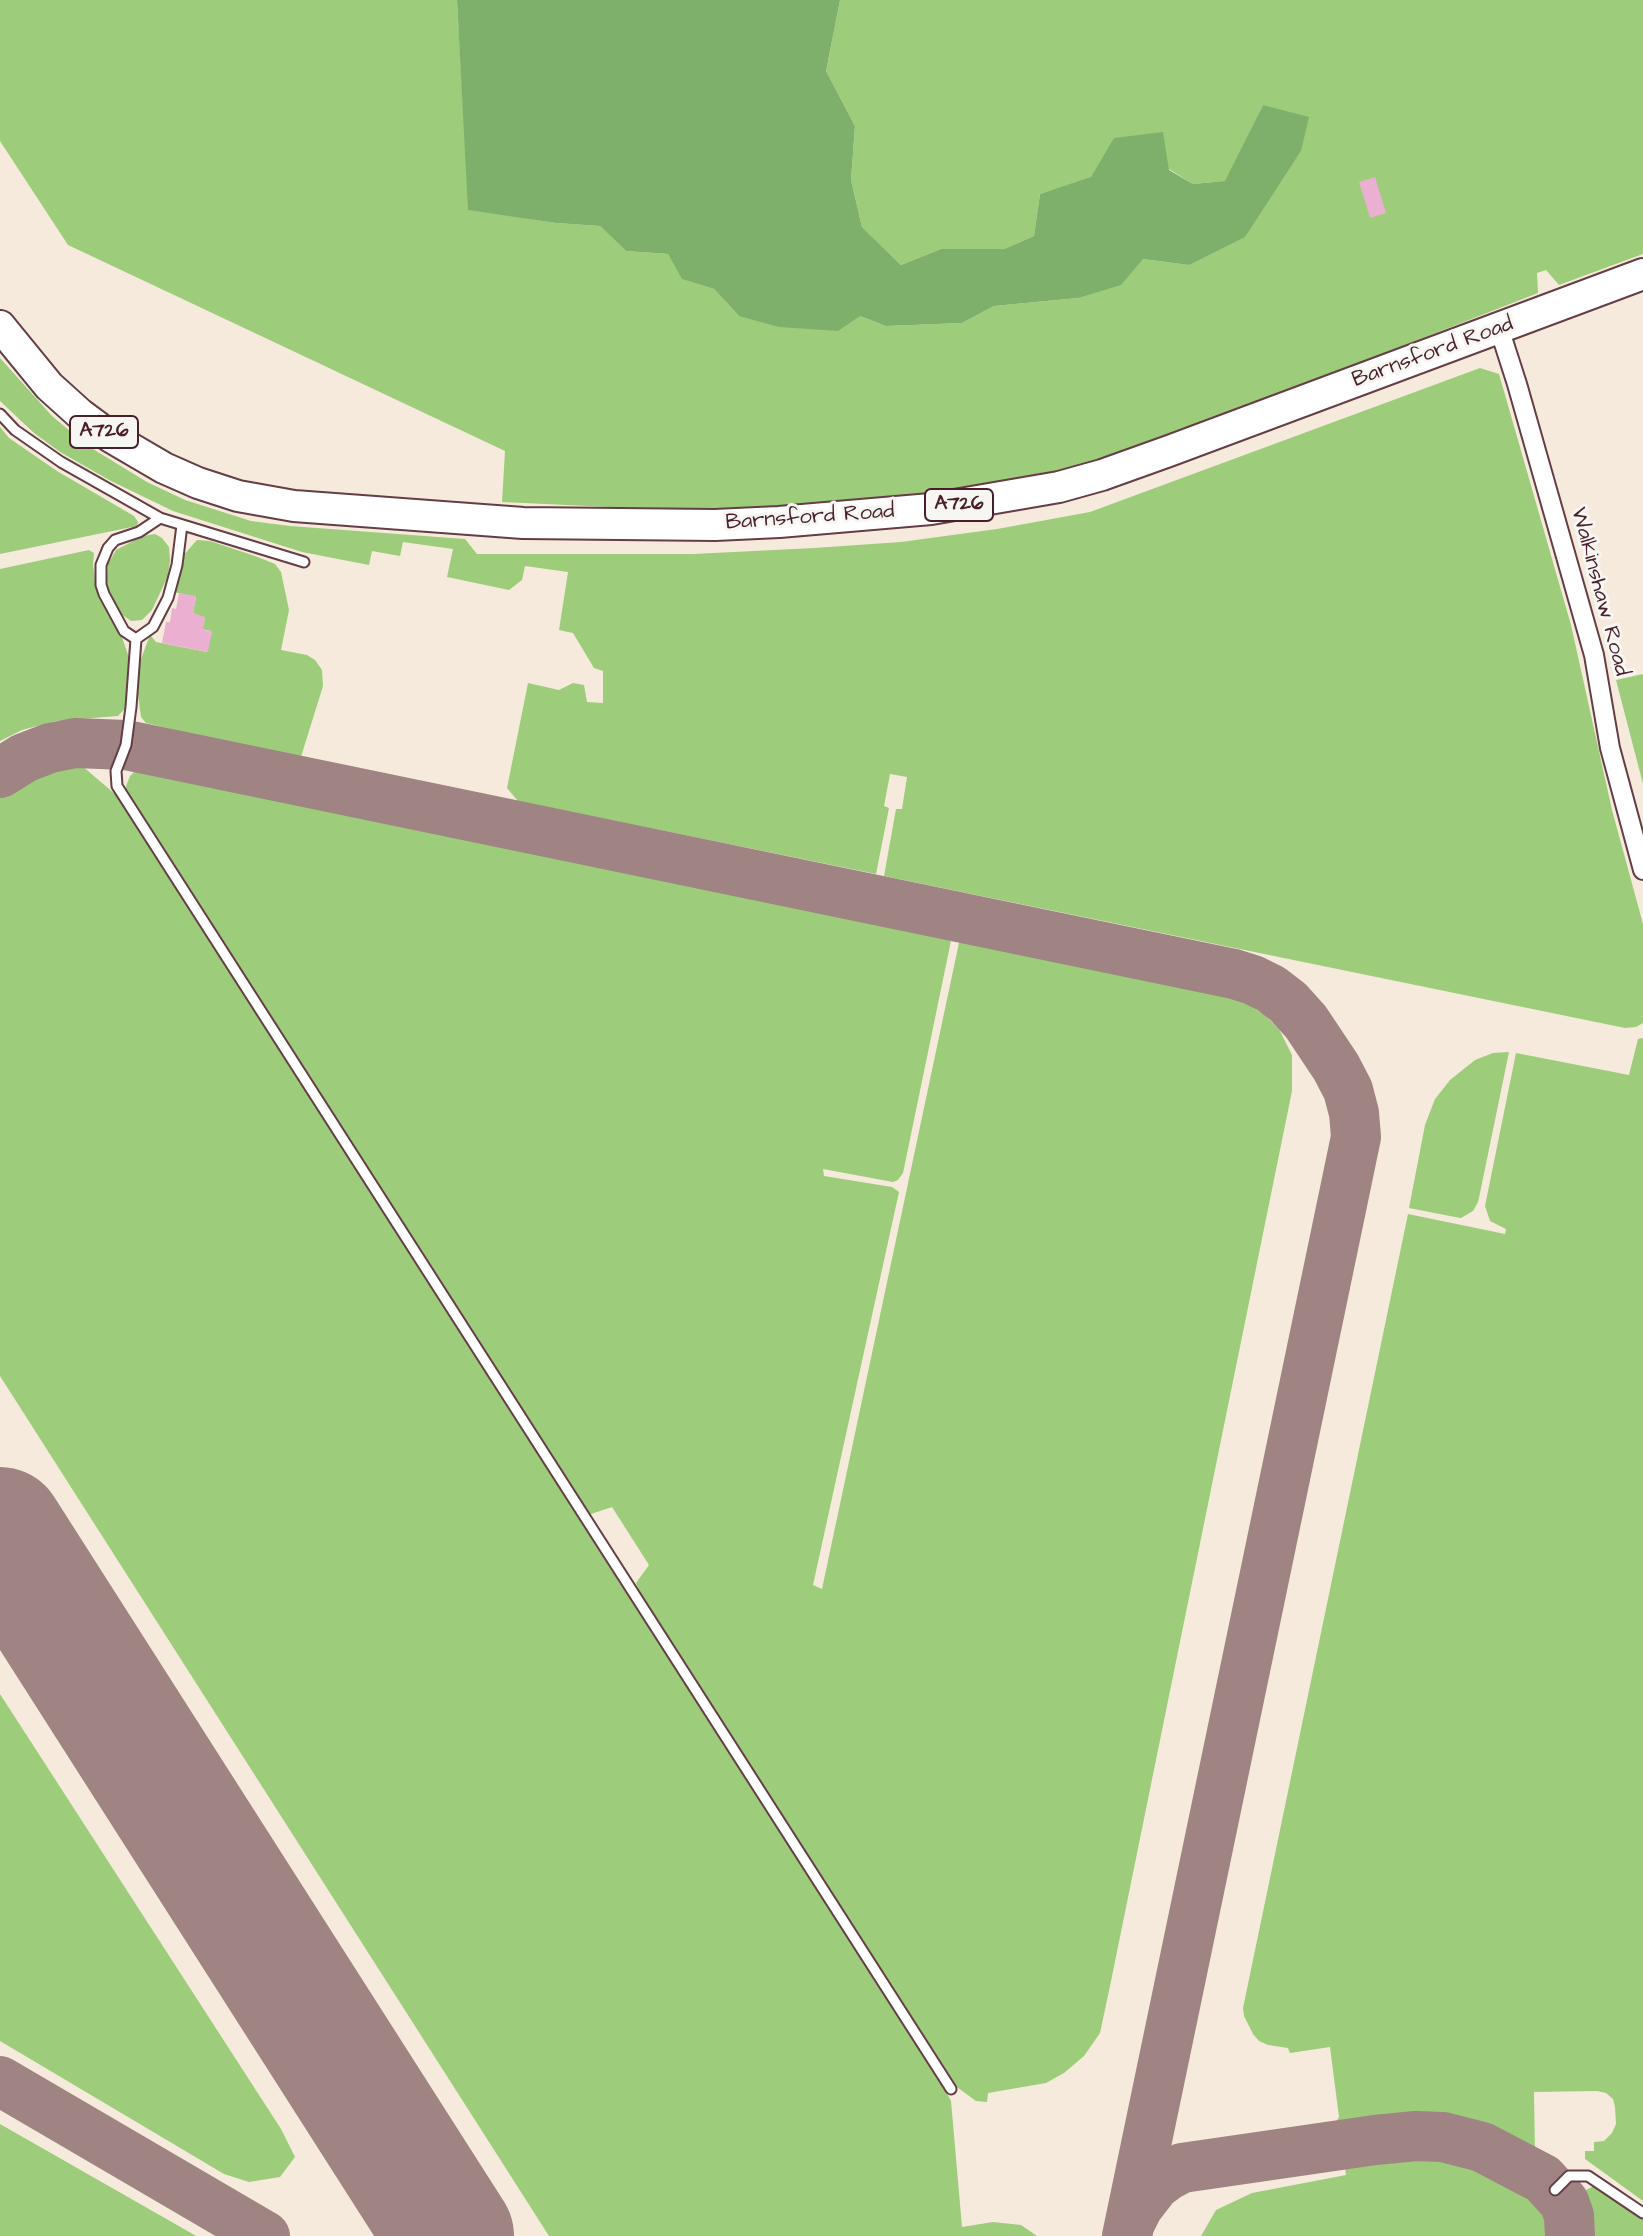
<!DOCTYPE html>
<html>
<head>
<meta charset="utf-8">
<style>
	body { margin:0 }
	canvas { display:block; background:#f5eadb }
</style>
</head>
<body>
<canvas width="1643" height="2236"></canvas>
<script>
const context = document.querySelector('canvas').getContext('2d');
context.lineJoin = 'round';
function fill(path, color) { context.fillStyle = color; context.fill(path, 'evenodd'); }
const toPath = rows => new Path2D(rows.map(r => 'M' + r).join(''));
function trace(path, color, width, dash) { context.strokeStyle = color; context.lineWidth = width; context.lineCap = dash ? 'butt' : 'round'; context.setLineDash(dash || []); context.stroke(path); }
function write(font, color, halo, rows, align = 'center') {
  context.font = font + ' "Architects Daughter",sans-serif'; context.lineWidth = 6; context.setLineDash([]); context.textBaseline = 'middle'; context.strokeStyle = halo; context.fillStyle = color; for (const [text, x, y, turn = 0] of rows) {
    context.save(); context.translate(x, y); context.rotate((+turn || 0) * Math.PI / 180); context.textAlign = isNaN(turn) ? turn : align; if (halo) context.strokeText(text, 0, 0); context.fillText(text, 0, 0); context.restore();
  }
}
const green = toPath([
	[0,0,457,0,469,209,556,223,600,226,626,251,668,254,683,279,714,289,739,316,860,316,886,326,962,323,994,306,1078,298,1143,259,1189,265,1275,189,1301,151,1263,105,1226,181,1193,184,1169,169,1091,178,1040,194,1034,236,1004,249,941,249,901,265,862,227,851,180,855,126,826,71,840,0,1643,0,1643,254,1559,285,1546,270,1537,273,1538,293,1127,454,1041,479,939,496,834,506,697,511,502,502,505,451,68,245,0,141],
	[0,358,52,416,88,446,147,482,185,500,251,521,290,526,465,539,477,554,693,554,814,548,901,542,997,529,1090,512,1480,368,1499,374,1571,625,1612,810,1643,924,1643,1023,1636,1027,1625,1028,884,876,896,809,902,809,907,777,890,774,884,806,889,808,876,874,518,801,507,788,528,683,559,690,573,683,584,685,587,702,603,703,603,671,594,668,573,633,559,630,568,572,525,566,522,580,509,590,447,577,453,549,403,542,400,556,372,551,369,565,302,552,173,511,111,481,60,452,34,433,0,401],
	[0,427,9,438,57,471,134,516,138,522,137,526,0,554],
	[155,534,162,538,169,547,170,560,168,576,152,610,142,620,131,621,121,614,113,601,107,585,108,564,116,550,143,536],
	[197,540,210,541,255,556,275,564,281,572,289,610,281,650,307,655,315,660,322,670,323,686,300,760,146,723,141,717,138,694,139,672,141,659,150,635,156,642,207,652,212,631,194,628,203,626,205,618,193,613,196,597,174,592,181,558],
	[89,550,94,553,93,565,96,587,118,625,130,661,127,706,118,716,56,721,22,730,0,741,0,569],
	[1643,674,1643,784,1616,680],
	[81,765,115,794,132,818,939,2079,951,2101,962,2227,993,2222,1021,2225,1037,2236,549,2236,0,1376,0,796,30,779,47,772,65,766],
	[137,769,952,936,903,1173,898,1180,893,1182,823,1169,824,1176,892,1187,899,1192,813,1585,822,1589,960,938,1204,988,1239,999,1265,1015,1279,1029,1292,1055,1292,1091,1110,1986,1100,2033,1084,2056,1064,2073,1046,2083,988,2093,987,2102,976,2101,954,2085,640,1593,636,1583,649,1565,612,1507,588,1515,126,794,126,786,130,776],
	[1643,1038,1643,2201,1585,2159,1585,2151,1594,2151,1594,2142,1604,2141,1612,2133,1616,2124,1615,2107,1613,2099,1606,2093,1597,2091,1534,2092,1535,2155,1528,2155,1518,2151,1516,2154,1477,2137,1439,2129,1348,2133,1343,2132,1336,2122,1339,2117,1330,2047,1290,2053,1288,2048,1268,2045,1259,2041,1253,2034,1244,2016,1243,2008,1408,1214,1505,1234,1506,1229,1490,1221,1485,1206,1516,1053,1629,1075,1638,1039],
	[1509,1052,1480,1193,1478,1202,1473,1211,1461,1218,1455,1217,1409,1208,1425,1125,1435,1099,1450,1080,1475,1060,1493,1053],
	[0,1694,281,2129,295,2157,280,2177,249,2182,224,2174,0,2041],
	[0,2124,191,2233,196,2236,0,2236],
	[1423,2145,1447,2146,1468,2150,1487,2157,1539,2185,1559,2212,1564,2236,1201,2236,1216,2210,1252,2193,1346,2175,1343,2153,1373,2148],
	[1594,2186,1643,2219,1643,2236,1578,2236,1579,2197,1582,2192]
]);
const forest = toPath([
	[457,0,840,0,826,71,855,126,851,180,862,227,901,265,941,249,1004,249,1034,236,1040,194,1091,177,1114,138,1163,132,1169,170,1193,184,1225,181,1263,105,1309,117,1301,151,1245,237,1189,265,1143,259,1121,285,1078,298,994,306,962,323,886,326,860,316,838,331,779,327,739,316,714,289,682,279,668,254,626,251,600,226,556,223,468,210]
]);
const taxiway = toPath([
	[0,773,24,758,50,748,75,743,126,745,1234,974,1253,980,1271,989,1288,1002,1306,1022,1336,1067,1348,1090,1354,1113,1356,1137,1127,2236],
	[0,2081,265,2236],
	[1131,2221,1138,2207,1155,2185,1167,2176,1182,2168,1375,2140,1416,2136,1443,2137,1482,2147,1543,2179,1564,2202,1569,2216,1570,2236]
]);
const runway = toPath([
	[0,1531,450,2236]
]);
const building = toPath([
	[1375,177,1386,213,1370,218,1359,182],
	[179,593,196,596,193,613,205,617,203,630,212,631,208,652,162,643,166,622,170,622,172,608,176,609]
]);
const lane = toPath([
	[0,414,15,430,61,462,160,518,304,562],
	[182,525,177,565,168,598,153,627,136,639,131,707,126,745,116,771,117,786,951,2089],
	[136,639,124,631,104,594,101,585,101,565,108,548,115,540,139,532,160,518],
	[1555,2190,1569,2176,1588,2176,1643,2213]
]);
const street = toPath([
	[1499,328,1517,384,1594,655,1610,748,1643,870]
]);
const primary = toPath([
	[0,326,49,386,80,414,111,437,164,468,198,483,238,496,294,506,523,523,715,525,779,522,931,509,1059,487,1102,475,1169,451,1643,274]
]);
const shields = [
	[104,432,68],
	[959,505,68]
];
const shieldNames = [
	["A726",104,432],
	["A726",959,505]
];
const streetNames = [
	["Barnsford Road",1433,353,-20],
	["Barnsford Road",810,518,-4],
	["Walkinshaw Road",1599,592,75]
];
fill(green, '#9dcd7b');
fill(forest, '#7eb06b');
trace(taxiway, '#a08483', 50);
trace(runway, '#a08483', 128);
fill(building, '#eaafd1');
trace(lane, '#643d45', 13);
trace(street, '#643d45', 22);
trace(primary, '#643d45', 34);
trace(lane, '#fff', 9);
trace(street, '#fff', 18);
trace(primary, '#fff', 30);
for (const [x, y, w] of shields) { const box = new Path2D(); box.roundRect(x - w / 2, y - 16, w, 32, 6); context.fillStyle = '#f6f6f2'; context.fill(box); trace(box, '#4a1f2b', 2); }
write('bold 20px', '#4a1f2b', null, shieldNames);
write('22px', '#4a1f2b', '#f6f6f2', streetNames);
</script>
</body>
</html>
